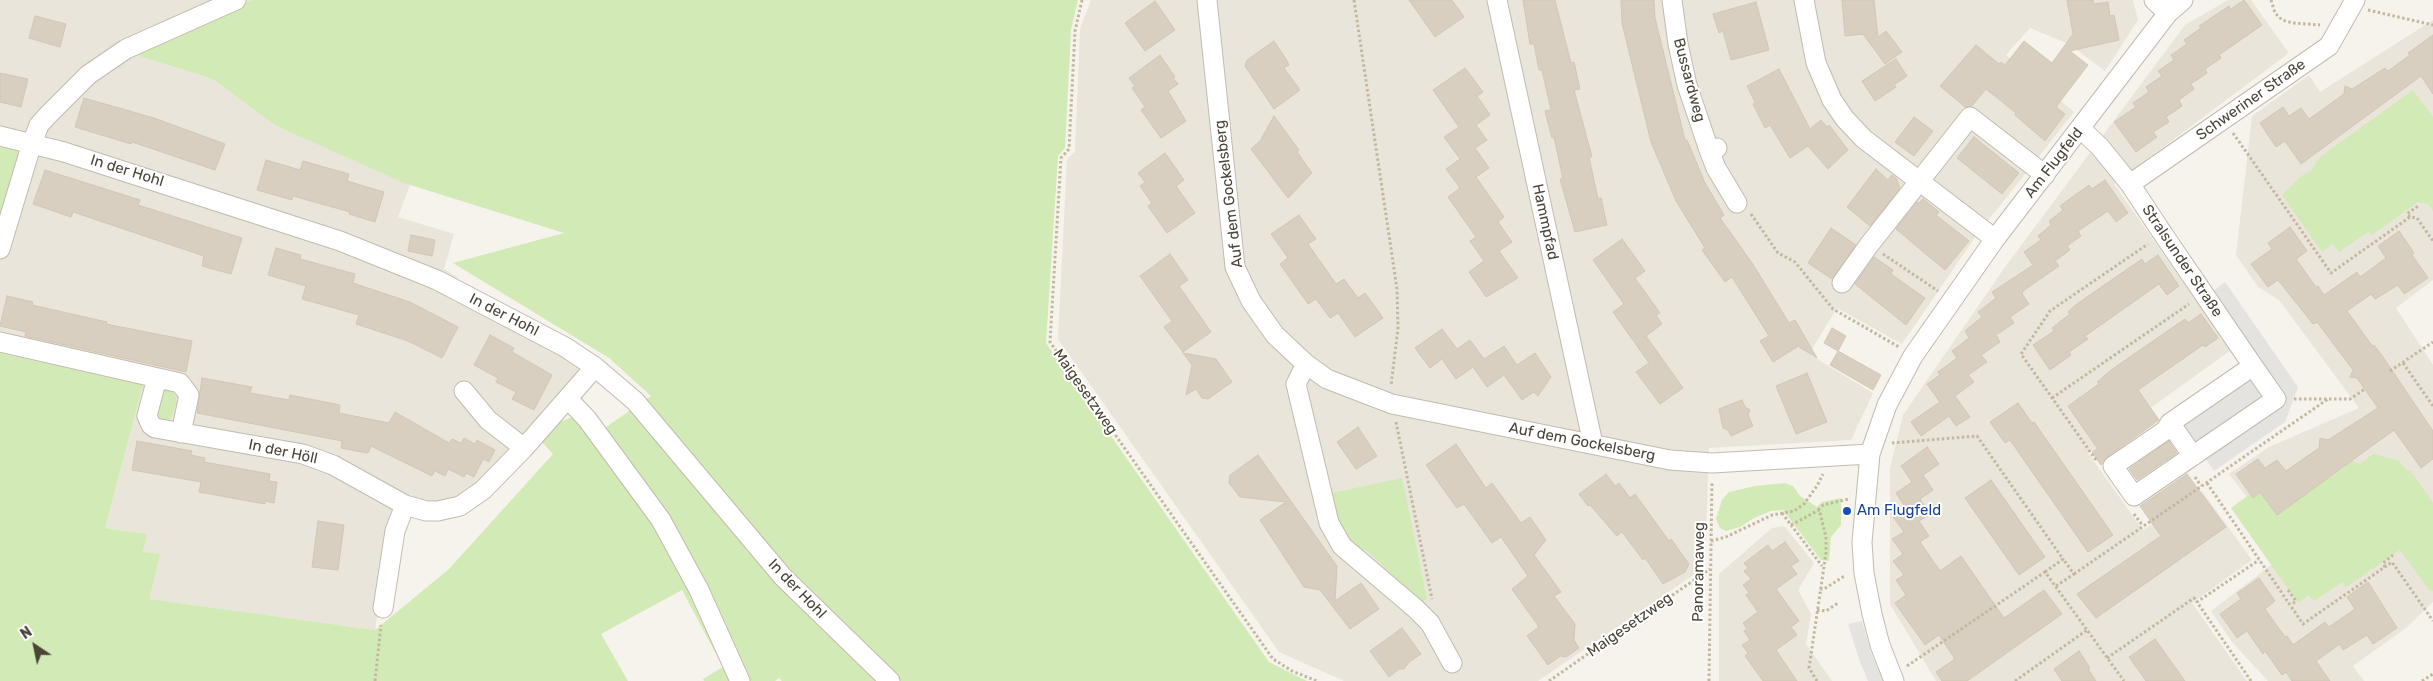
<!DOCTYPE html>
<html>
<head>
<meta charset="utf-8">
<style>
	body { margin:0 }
	#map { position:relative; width:2433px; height:681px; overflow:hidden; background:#f6f3ec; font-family:Rubik,sans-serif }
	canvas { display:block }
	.north { position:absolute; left:10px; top:621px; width:50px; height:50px; -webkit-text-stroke:4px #fff; paint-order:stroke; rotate:326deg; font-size:14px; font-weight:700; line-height:20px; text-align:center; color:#4b4439 }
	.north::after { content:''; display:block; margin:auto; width:18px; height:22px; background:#4b4439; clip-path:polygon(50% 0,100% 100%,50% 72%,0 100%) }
</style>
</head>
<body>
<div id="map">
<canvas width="2433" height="681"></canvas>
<div class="north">N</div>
</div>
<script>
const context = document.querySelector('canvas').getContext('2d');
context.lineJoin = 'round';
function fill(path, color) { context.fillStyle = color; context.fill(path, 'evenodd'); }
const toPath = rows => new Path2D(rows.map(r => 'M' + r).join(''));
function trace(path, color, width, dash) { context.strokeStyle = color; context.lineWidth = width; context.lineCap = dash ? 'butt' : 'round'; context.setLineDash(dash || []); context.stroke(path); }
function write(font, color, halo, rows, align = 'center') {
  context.font = font + ' Rubik,sans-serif'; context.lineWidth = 4; context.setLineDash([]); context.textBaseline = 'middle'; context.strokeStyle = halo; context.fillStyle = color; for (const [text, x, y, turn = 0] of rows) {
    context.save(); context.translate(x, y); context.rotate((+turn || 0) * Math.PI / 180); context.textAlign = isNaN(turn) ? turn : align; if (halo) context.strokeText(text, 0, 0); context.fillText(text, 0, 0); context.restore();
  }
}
const residential = toPath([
	[0,0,252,0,129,53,213,79,276,126,410,185,398,217,454,234,444,269,457,277,457,281,555,331,609,364,490,496,470,511,442,520,408,518,400,553,387,553,375,630,148,599,143,552,147,534,105,528,143,385,0,353,0,232,25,152,0,147],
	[1091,0,2133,0,2138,20,2105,71,2069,44,2030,28,2006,55,2074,112,1976,236,1902,344,1837,308,1809,354,1873,393,1851,440,1709,448,1705,567,1538,681,1344,681,1279,652,1058,339,1067,159,1075,152,1080,29],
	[2228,0,2251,0,2289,53,2114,184,2231,350,2088,453,2143,530,2202,491,2252,560,2192,603,2247,681,1936,681,1890,604,1890,468,1903,415,2005,267,2185,25],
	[2433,20,2433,280,2396,308,2433,365,2433,602,2406,628,2353,666,2364,681,2268,681,2232,642,2211,611,2289,551,2229,474,2269,447,2359,408,2279,300,2258,287,2236,255,2252,116,2309,75,2320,92],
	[1784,526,1814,563,1798,590,1811,614,1806,644,1832,681,1719,681,1719,574,1772,528]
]);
const green = toPath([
	[252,0,1078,0,1071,30,1065,148,1058,156,1046,343,1269,662,1307,681,782,681,779,678,775,681,704,681,703,679,723,667,682,590,601,634,628,681,0,681,0,353,143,385,105,528,147,534,143,552,160,554,149,599,375,630,449,569,553,454,542,442,559,422,570,418,578,418,596,434,651,396,609,358,453,263,564,233,404,183,276,126,213,79,129,53],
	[2413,90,2433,117,2433,211,2428,204,2418,202,2372,235,2368,232,2339,252,2333,244,2322,252,2282,195,2301,176,2311,171,2320,157],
	[0,147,25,152,0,232],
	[170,387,176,397,176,403,171,419,164,422,157,418,157,391],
	[2373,454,2398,460,2406,470,2411,471,2433,503,2433,591,2429,590,2400,550,2346,587,2342,582,2314,601,2309,595,2298,603,2231,508,2250,494,2253,498,2260,492,2277,515,2328,475,2330,478,2345,467,2343,465,2350,460,2360,464],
	[1402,478,1427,599,1422,602,1366,550,1358,552,1347,543,1327,494],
	[1784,483,1793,486,1800,496,1817,507,1822,502,1841,498,1841,525,1831,537,1829,561,1821,560,1783,510,1771,511,1754,518,1740,527,1726,531,1720,528,1716,519,1722,500,1729,492,1755,486]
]);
const parking = toPath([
	[2225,282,2298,387,2285,422,2214,471,2179,420,2263,362,2213,291],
	[1862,621,1871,653,1883,681,1868,681,1859,659,1848,624]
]);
const building = toPath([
	[1409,0,1452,0,1464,17,1435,37,1409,0],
	[1523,0,1555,0,1571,63,1574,62,1580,89,1574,90,1592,157,1589,157,1598,199,1601,198,1607,225,1575,232,1560,179,1563,179,1554,137,1552,138,1545,111,1551,110,1542,70,1539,70,1534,44,1530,44,1523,0],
	[1621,0,1654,0,1655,18,1685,140,1687,140,1705,183,1724,215,1720,218,1752,263,1789,323,1795,320,1817,358,1796,345,1797,347,1773,362,1760,341,1769,336,1732,277,1725,282,1702,250,1705,248,1676,201,1651,142,1622,23,1621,0],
	[1842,0,1874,0,1878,37,1886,31,1902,52,1885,64,1863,34,1845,36,1842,0],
	[2067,0,2093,0,2094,4,2108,2,2110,16,2114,15,2119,40,2070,51,2088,65,2056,107,2065,114,2045,141,2015,115,2016,113,1986,89,1972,106,1965,107,1940,86,1976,45,1999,64,2001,62,2005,65,2024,41,2052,63,2073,34,2067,0],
	[2244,0,2262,25,2219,55,2221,58,2205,69,2207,73,2191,84,2194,89,2179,100,2182,106,2166,117,2169,122,2153,132,2157,137,2136,152,2114,122,2136,107,2133,103,2149,92,2146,87,2162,76,2158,71,2174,60,2171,55,2187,44,2184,40,2201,28,2199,26,2229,6,2231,9,2244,0],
	[1155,1,1175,30,1145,51,1125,23,1155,1],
	[1756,2,1769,50,1731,60,1723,31,1719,33,1713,14,1756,2],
	[35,16,66,24,60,47,29,38,35,16],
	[2433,35,2433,94,2421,76,2301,164,2285,141,2276,147,2260,123,2283,107,2289,116,2301,108,2309,119,2344,94,2345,86,2352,89,2385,68,2388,71,2410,55,2408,53,2433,35],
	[1274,41,1286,59,1289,65,1284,68,1300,90,1274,109,1245,66,1247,60,1274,41],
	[1160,55,1175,77,1173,78,1178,84,1168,91,1186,121,1161,138,1141,110,1145,107,1132,88,1135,86,1129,78,1160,55],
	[1896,59,1907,76,1894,85,1896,87,1875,101,1862,81,1896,59],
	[1465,68,1483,92,1477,96,1490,115,1476,125,1487,140,1475,148,1489,168,1476,177,1504,217,1498,222,1512,242,1499,251,1518,278,1486,297,1469,272,1484,261,1470,241,1476,237,1448,197,1460,188,1446,169,1460,159,1444,137,1459,127,1433,90,1465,68],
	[1779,69,1810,129,1821,120,1827,127,1829,125,1848,150,1828,169,1808,146,1790,158,1770,125,1765,128,1753,104,1755,102,1747,86,1779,69],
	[0,73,28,79,21,107,0,102,0,73],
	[84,98,154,118,225,144,215,170,132,142,131,144,75,127,84,98],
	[1274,116,1299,150,1297,152,1312,173,1288,198,1251,149,1260,141,1274,116],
	[1914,117,1933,131,1914,156,1895,142,1914,117],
	[1974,137,2019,173,2002,194,1957,158,1974,137],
	[1165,153,1184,180,1176,186,1195,213,1167,233,1148,206,1152,203,1140,186,1145,182,1138,173,1165,153],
	[266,160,300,170,303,161,349,174,347,181,384,192,375,222,349,214,350,212,293,196,292,200,257,190,266,160],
	[1876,169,1888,180,1892,175,1896,178,1900,188,1870,226,1847,207,1876,169],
	[45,170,140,200,138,205,242,238,231,274,202,266,204,256,73,212,71,217,33,204,45,170],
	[2105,180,2128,213,2116,222,2108,211,2078,231,2081,236,2067,246,2070,250,2055,261,2059,266,2023,291,2022,294,2029,304,2010,317,2014,323,1996,335,2000,342,1981,355,1987,362,1968,375,1974,382,1955,396,1970,417,1956,426,1949,416,1921,436,1911,422,1940,402,1927,384,1940,375,1938,372,1957,358,1952,351,1969,338,1965,331,1982,317,1978,312,1996,298,1992,292,2033,265,2024,252,2041,240,2038,236,2051,225,2049,221,2063,210,2060,206,2089,185,2092,189,2105,180],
	[1923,199,1939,212,1936,215,1969,241,1945,270,1896,229,1917,202,1919,203,1923,199],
	[1299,215,1316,239,1308,244,1336,284,1344,279,1358,298,1365,293,1383,318,1355,337,1338,313,1330,318,1316,299,1308,304,1280,264,1288,258,1271,234,1299,215],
	[2290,227,2307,251,2296,259,2316,287,2318,286,2324,295,2357,272,2360,277,2386,258,2378,246,2399,231,2414,253,2412,255,2428,278,2404,294,2398,285,2375,299,2371,294,2347,311,2373,347,2374,345,2383,357,2433,431,2433,459,2421,468,2394,430,2277,515,2260,492,2253,498,2236,474,2258,459,2265,468,2277,460,2286,471,2319,448,2320,438,2328,440,2378,408,2357,378,2350,377,2353,370,2317,322,2313,324,2278,280,2268,287,2251,264,2272,249,2268,243,2290,227],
	[1831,228,1856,245,1832,279,1808,263,1831,228],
	[411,235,435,240,432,256,408,251,411,235],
	[1622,239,1645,271,1635,278,1660,313,1656,315,1662,324,1646,336,1683,388,1660,404,1636,372,1649,363,1613,312,1624,304,1593,260,1622,239],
	[276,248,301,255,300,259,355,274,353,283,410,302,458,327,442,358,408,341,356,324,359,315,302,299,306,286,268,275,276,248],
	[1170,254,1188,280,1179,286,1211,332,1183,352,1164,327,1172,321,1140,276,1170,254],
	[2158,255,2179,286,2167,295,2159,284,2085,336,2088,339,2069,352,2071,355,2050,370,2033,345,2054,331,2052,328,2070,314,2068,312,2074,306,2142,259,2145,264,2158,255],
	[1874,257,1893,270,1891,274,1925,298,1906,325,1855,284,1874,257],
	[7,296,33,302,32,305,107,322,106,324,192,341,186,372,25,336,26,332,0,326,7,296],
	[2201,314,2218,338,2205,347,2203,345,2138,390,2159,420,2107,457,2101,465,2092,452,2097,448,2068,406,2099,384,2097,382,2111,370,2185,319,2188,323,2201,314],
	[1832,328,1846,336,1838,351,1824,343,1832,328],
	[1442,329,1457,349,1470,340,1484,359,1504,346,1517,365,1535,353,1551,377,1538,396,1534,392,1522,400,1504,375,1487,387,1473,367,1456,379,1442,359,1430,368,1415,348,1442,329],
	[490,335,514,348,512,352,552,375,534,410,512,399,516,392,496,382,498,378,474,365,490,335],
	[1838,351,1881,375,1873,390,1830,365,1838,351],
	[1183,353,1216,359,1232,382,1208,399,1202,398,1196,389,1186,395,1192,365,1183,353],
	[1807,373,1827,422,1796,434,1776,386,1807,373],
	[202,378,252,387,250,393,289,400,290,395,340,405,339,413,389,423,395,412,449,443,452,439,461,443,464,438,475,444,477,440,495,450,489,462,483,459,474,477,466,473,464,477,448,469,445,476,435,471,432,476,371,446,368,453,362,452,341,448,342,441,197,413,202,378],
	[1742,400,1745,407,1750,410,1748,415,1753,426,1731,436,1728,430,1723,428,1719,409,1742,400],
	[2018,403,2032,423,2034,422,2113,535,2088,552,2010,440,2005,443,1990,422,2018,403],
	[1358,427,1377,456,1356,469,1337,442,1358,427],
	[137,441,192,451,191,455,205,458,204,462,270,474,269,481,277,482,274,503,265,501,265,504,199,492,201,482,132,470,137,441],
	[2169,441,2177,453,2137,480,2129,469,2169,441],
	[1456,444,1486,488,1492,483,1521,523,1530,517,1546,540,1534,555,1561,592,1554,596,1575,624,1574,640,1579,648,1566,657,1560,656,1548,665,1527,636,1539,627,1512,589,1528,576,1501,537,1492,543,1464,504,1457,508,1426,465,1456,444],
	[1927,447,1939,464,1923,475,1933,490,1920,499,1930,514,1919,521,1929,536,1920,542,1940,571,1961,556,2004,618,2044,590,2062,614,1967,681,1942,681,1936,672,1955,659,1939,635,1925,645,1895,603,1906,595,1896,580,1904,575,1893,561,1903,554,1892,539,1904,532,1893,517,1906,508,1896,493,1912,482,1901,466,1927,447],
	[1258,455,1337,566,1335,601,1361,583,1379,609,1350,629,1320,590,1304,587,1260,520,1286,502,1240,497,1229,483,1230,475,1258,455],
	[1606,474,1615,486,1619,483,1630,498,1635,494,1669,541,1671,539,1689,564,1685,572,1663,584,1645,558,1643,560,1622,532,1617,536,1590,505,1588,506,1579,494,1606,474],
	[2187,474,2226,527,2096,618,2077,594,2161,536,2140,506,2187,474],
	[1991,480,2045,557,2019,575,1965,498,1991,480],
	[318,521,344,525,338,570,312,567,318,521],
	[1785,542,1799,561,1791,566,1797,574,1776,589,1799,621,1791,627,1797,635,1776,650,1797,681,1763,681,1745,656,1748,653,1742,645,1750,640,1744,631,1747,629,1743,623,1758,612,1746,595,1749,593,1743,585,1751,579,1744,571,1748,568,1744,563,1768,545,1772,551,1785,542],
	[2259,578,2275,601,2265,609,2285,637,2287,636,2293,645,2325,622,2329,627,2355,609,2347,597,2368,582,2397,628,2373,644,2367,635,2343,650,2340,644,2316,661,2330,681,2292,681,2286,672,2282,675,2265,651,2263,654,2247,631,2237,638,2220,614,2241,599,2237,593,2259,578],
	[1402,628,1421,654,1409,662,1404,669,1399,669,1389,677,1370,651,1402,628],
	[2155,639,2185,681,2146,681,2129,657,2155,639],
	[2079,651,2090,668,2088,669,2096,681,2062,681,2054,669,2079,651]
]);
const path = toPath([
	[1082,0,1075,31,1069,149,1061,158,1050,342,1273,659,1292,671,1317,681],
	[1354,0,1397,289,1398,328,1391,386],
	[2271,0,2275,13,2282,20,2293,23,2320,25],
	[2368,10,2433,25],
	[2233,133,2331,273,2410,217,2417,218,2433,241],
	[1751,214,1778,253,1795,262,1833,309,1899,347],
	[2410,217,2407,214,2418,206],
	[1883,254,1938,291],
	[2403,363,2433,406],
	[2390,371,2433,342],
	[2052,398,2189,304],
	[2294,399,2350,399,2365,389],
	[1396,422,1432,599],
	[1892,443,1977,436,2063,559,2045,572],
	[2096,460,2021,354,2050,311,2148,244],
	[2195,477,2201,486],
	[2207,483,2303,624,2392,562,2433,621],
	[1782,513,1822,566],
	[2134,514,2143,526],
	[1791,525,1819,510],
	[1711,541,1726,537,1772,515,1794,511,1804,504,1817,486,1823,474],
	[2385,567,2383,563,2393,555],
	[2074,574,2328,399],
	[2056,586,2074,574,2063,559],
	[1820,589,1824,589,1846,575],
	[2288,590,2296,601,2291,605],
	[1817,610,1826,611,1838,603],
	[2107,658,2194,598,2197,602],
	[1907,666,2045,572,2124,681],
	[375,681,381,625],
	[1549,681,1710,569],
	[1709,681,1712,481],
	[1817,681,1809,668,1826,553,1826,537,1819,509,1823,505,1849,499],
	[2015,681,2087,630],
	[2251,681,2197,602,2259,560],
	[2422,681,2433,674]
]);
const minor = toPath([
	[1207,0,1235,267,1251,301,1275,335,1306,364,1327,379,1392,404,1670,460,1712,463,1870,454],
	[1497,0,1593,444],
	[1672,0,1678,44,1687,85,1709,150,1717,148],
	[1804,0,1816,63,1832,100,1845,119,1864,139,1995,239],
	[2154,0,2168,13],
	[2081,129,2100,147,2130,184,2163,234,2253,366,2276,399,2134,496,2113,466,2166,430,2170,423,2253,366],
	[0,136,64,152,340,241,437,280,565,347,595,367,635,401,783,577,890,681],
	[1709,150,1716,168,1737,203],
	[2130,184,2329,46,2355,0],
	[0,249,32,143,39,125,48,115,88,75,126,49,236,0],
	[1842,283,1869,245,1970,117,2045,175],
	[0,342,180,383,189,395,181,433],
	[1306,364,1296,384,1329,523,1342,546,1416,609,1430,623,1452,663],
	[157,378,147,416,151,425,155,428,303,454,333,465,405,505,426,511,438,511,460,506,483,490,524,448,595,367],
	[464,391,488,420,524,448],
	[568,399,587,419,661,520,699,590,740,681],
	[2170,423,2193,456],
	[383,608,395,531,405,505],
	[1894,681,1880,645,1872,614,1864,573,1862,542,1870,454,1887,405,1913,356,1995,239,2168,13,2183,0]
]);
const markers = [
	[1847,511,5,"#1a4fb4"]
];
const streetNames = [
	["Bussardweg",1689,80,75],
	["Schweriner Straße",2251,100,-35],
	["Am Flugfeld",2054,163,-52],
	["In der Hohl",127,171,17],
	["Auf dem Gockelsberg",1229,194,-97],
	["Hammpfad",1545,222,78],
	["Stralsunder Straße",2182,261,56],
	["In der Hohl",504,315,27],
	["Maigesetzweg",1085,392,55],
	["Auf dem Gockelsberg",1582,442,11],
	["In der Höll",283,452,12],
	["Panoramaweg",1699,572,-89],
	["In der Hohl",797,589,46],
	["Maigesetzweg",1630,625,-35]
];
const transitNames = [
	["Am Flugfeld",1857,511]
];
fill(residential, '#eae5da');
fill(green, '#d2eab5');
fill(parking, '#e5e3e0');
fill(building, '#d8cfc1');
trace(building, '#d3c7b4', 1);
trace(minor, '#c2bbae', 21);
trace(path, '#c4b79f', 3, [2.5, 2.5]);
trace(minor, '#fff', 19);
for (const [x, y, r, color] of markers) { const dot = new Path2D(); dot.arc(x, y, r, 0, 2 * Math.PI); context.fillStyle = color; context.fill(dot); trace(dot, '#fff', 2); }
write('15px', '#4b4439', '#fff', streetNames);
write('15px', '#164399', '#fff', transitNames, 'left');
</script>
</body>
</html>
